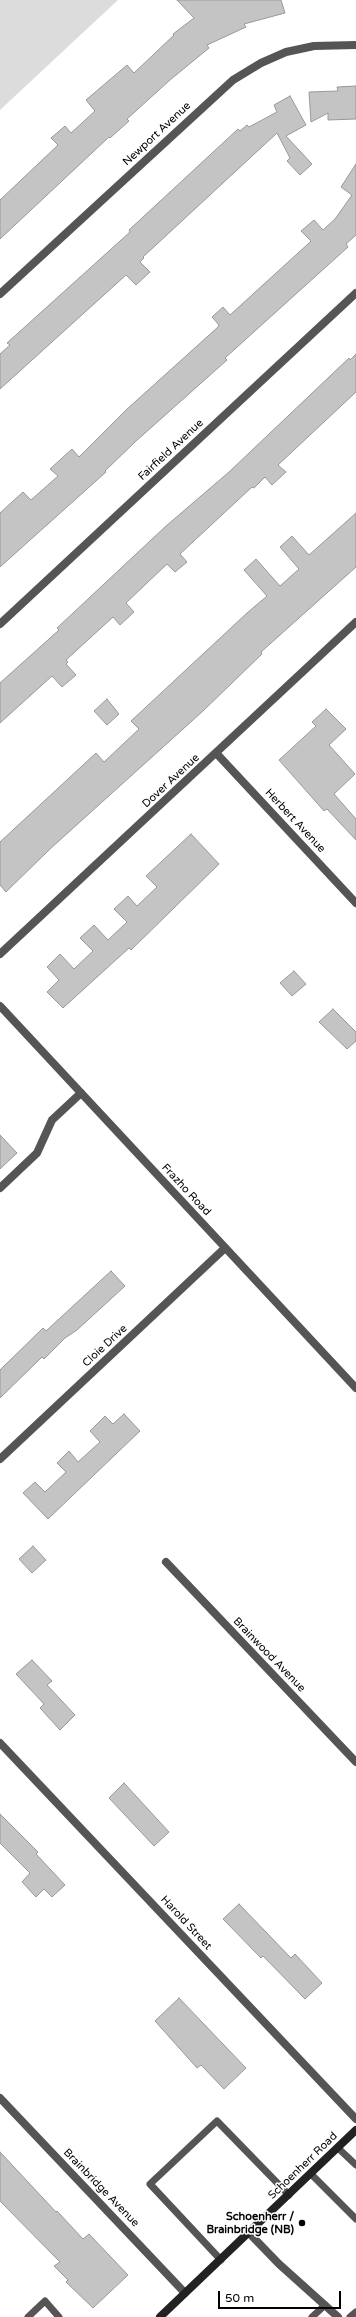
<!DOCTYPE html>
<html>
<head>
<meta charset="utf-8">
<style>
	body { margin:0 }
	#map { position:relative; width:356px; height:2317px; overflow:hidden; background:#fff; font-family:"Varela Round",sans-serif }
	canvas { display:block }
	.scale { position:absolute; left:218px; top:2291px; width:123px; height:18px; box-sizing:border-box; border:2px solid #000; border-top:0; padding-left:5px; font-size:12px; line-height:14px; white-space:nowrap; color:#000; -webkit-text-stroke:3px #fff; paint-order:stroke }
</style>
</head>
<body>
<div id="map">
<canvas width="356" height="2317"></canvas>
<div class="scale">50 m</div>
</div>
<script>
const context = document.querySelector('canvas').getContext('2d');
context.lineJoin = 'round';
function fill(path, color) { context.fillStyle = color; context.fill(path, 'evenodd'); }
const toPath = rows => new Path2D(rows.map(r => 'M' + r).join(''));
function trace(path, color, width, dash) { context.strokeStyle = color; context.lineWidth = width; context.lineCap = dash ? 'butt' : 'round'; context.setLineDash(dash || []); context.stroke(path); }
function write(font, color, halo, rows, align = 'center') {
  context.font = font + ' "Varela Round",sans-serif'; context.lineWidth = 3; context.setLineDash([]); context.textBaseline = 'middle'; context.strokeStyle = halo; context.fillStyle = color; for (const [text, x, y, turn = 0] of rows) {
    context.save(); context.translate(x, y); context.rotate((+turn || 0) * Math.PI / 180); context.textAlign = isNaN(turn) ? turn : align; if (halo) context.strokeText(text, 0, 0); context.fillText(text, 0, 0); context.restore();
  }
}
const green = toPath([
	[0,0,118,0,0,110]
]);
const building = toPath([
	[177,0,281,0,285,13,244,24,246,27,207,45,209,48,170,80,127,119,129,121,110,138,109,137,0,239,0,200,58,145,51,138,65,126,71,133,95,111,86,100,127,65,134,73,174,35,173,34,194,18,177,0],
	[356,86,356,119,328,120,328,113,311,122,309,92,338,91,337,87,356,86],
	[290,96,306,125,286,136,312,164,300,175,287,161,290,158,277,133,143,257,144,258,140,262,150,272,136,285,126,275,0,389,0,354,10,345,7,343,130,232,129,230,238,129,240,131,247,125,249,127,277,112,274,105,290,96],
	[356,164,356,235,346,244,348,247,225,358,227,360,135,442,105,471,106,472,0,567,0,513,23,492,31,500,58,476,50,469,72,449,79,457,126,410,218,327,219,325,212,317,223,307,230,315,309,243,311,241,301,231,314,220,323,230,335,219,352,195,341,187,356,164],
	[356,354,356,392,278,465,286,472,272,485,265,477,254,488,252,487,180,554,187,562,175,572,167,564,126,603,134,612,120,625,113,617,66,660,68,662,66,664,76,675,62,687,52,676,0,723,0,683,59,630,57,628,166,526,229,472,349,358,350,360,356,354],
	[356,513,356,567,261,652,262,654,203,711,50,849,6,892,0,885,0,842,96,753,104,762,139,729,131,721,247,613,267,596,244,570,256,559,280,586,299,569,280,547,292,536,309,555,356,513],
	[107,699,119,714,107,725,94,711,107,699],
	[326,709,346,729,329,745,355,774,334,794,356,819,356,840,327,809,324,811,279,760,316,726,312,722,326,709],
	[191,834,219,864,131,950,129,948,63,1008,47,992,59,980,47,967,60,954,74,969,93,951,80,938,94,925,108,940,127,922,114,909,128,896,137,906,157,887,146,876,191,834],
	[294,971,306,984,292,996,280,983,294,971],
	[333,1009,356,1032,356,1041,347,1049,319,1022,333,1009],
	[0,1135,17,1153,0,1169,0,1135],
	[111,1271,125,1286,77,1330,65,1338,44,1359,42,1357,0,1398,0,1370,43,1328,46,1331,111,1271],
	[124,1414,140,1431,48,1519,23,1493,35,1482,45,1492,66,1472,57,1463,69,1451,78,1462,100,1442,90,1431,105,1416,113,1424,124,1414],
	[33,1546,46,1560,32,1573,19,1559,33,1546],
	[32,1660,52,1681,47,1685,75,1715,60,1730,40,1708,44,1704,16,1674,32,1660],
	[124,1783,169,1832,154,1846,109,1798,124,1783],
	[0,1814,38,1852,36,1854,65,1885,52,1897,44,1889,36,1897,22,1882,30,1873,0,1843,0,1814],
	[239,1904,291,1958,295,1954,322,1983,305,1999,263,1956,261,1958,223,1919,239,1904],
	[179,1998,246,2068,224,2089,201,2065,197,2068,155,2021,179,1998],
	[0,2152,56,2212,57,2211,83,2239,89,2234,128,2275,93,2308,66,2282,68,2280,54,2266,60,2262,0,2201,0,2152]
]);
const service = toPath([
	[338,2148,356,2165],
	[311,2174,356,2219],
	[221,2260,150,2184,217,2121,289,2195],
	[28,2317,45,2301,59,2317],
	[312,2317,325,2305],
	[350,2317,356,2312]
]);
const minor = toPath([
	[0,294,233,80,261,63,286,52,314,46,356,45],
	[0,624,356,293],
	[217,754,356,903],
	[0,954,356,622],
	[0,1188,37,1153,52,1120,81,1093],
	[0,1459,225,1248],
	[166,1562,356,1762],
	[0,1743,356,2119],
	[0,2098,185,2293],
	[249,2233,279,2264,338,2317]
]);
const tertiary = toPath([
	[0,1006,356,1388]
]);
const secondary = toPath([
	[160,2317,356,2130]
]);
const markers = [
	[302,2223,4,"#000"]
];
const streetNames = [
	["Newport Avenue",157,134,-43],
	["Fairfield Avenue",171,450,-43],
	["Dover Avenue",171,781,-43],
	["Herbert Avenue",295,821,47],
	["Frazho Road",186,1190,47],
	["Cloie Drive",105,1346,-43],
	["Brainwood Avenue",269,1655,46],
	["Harold Street",186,1923,47],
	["Schoenherr Road",303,2166,-44],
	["Brainbridge Avenue",101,2188,46]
];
const poiNames = [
	["Schoenherr /",294,2217],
	["Brainbridge (NB)",294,2230]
];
fill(green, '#dcdcdc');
fill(building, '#c4c4c4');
trace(building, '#999', 1);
trace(service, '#555', 7);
trace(minor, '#555', 8);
trace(tertiary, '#555', 8);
trace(secondary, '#222', 8);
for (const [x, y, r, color] of markers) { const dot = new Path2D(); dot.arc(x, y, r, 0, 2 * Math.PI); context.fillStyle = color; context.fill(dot); trace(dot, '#fff', 1.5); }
write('11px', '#000', '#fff', streetNames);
write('bold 11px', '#000', '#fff', poiNames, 'right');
</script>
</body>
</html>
